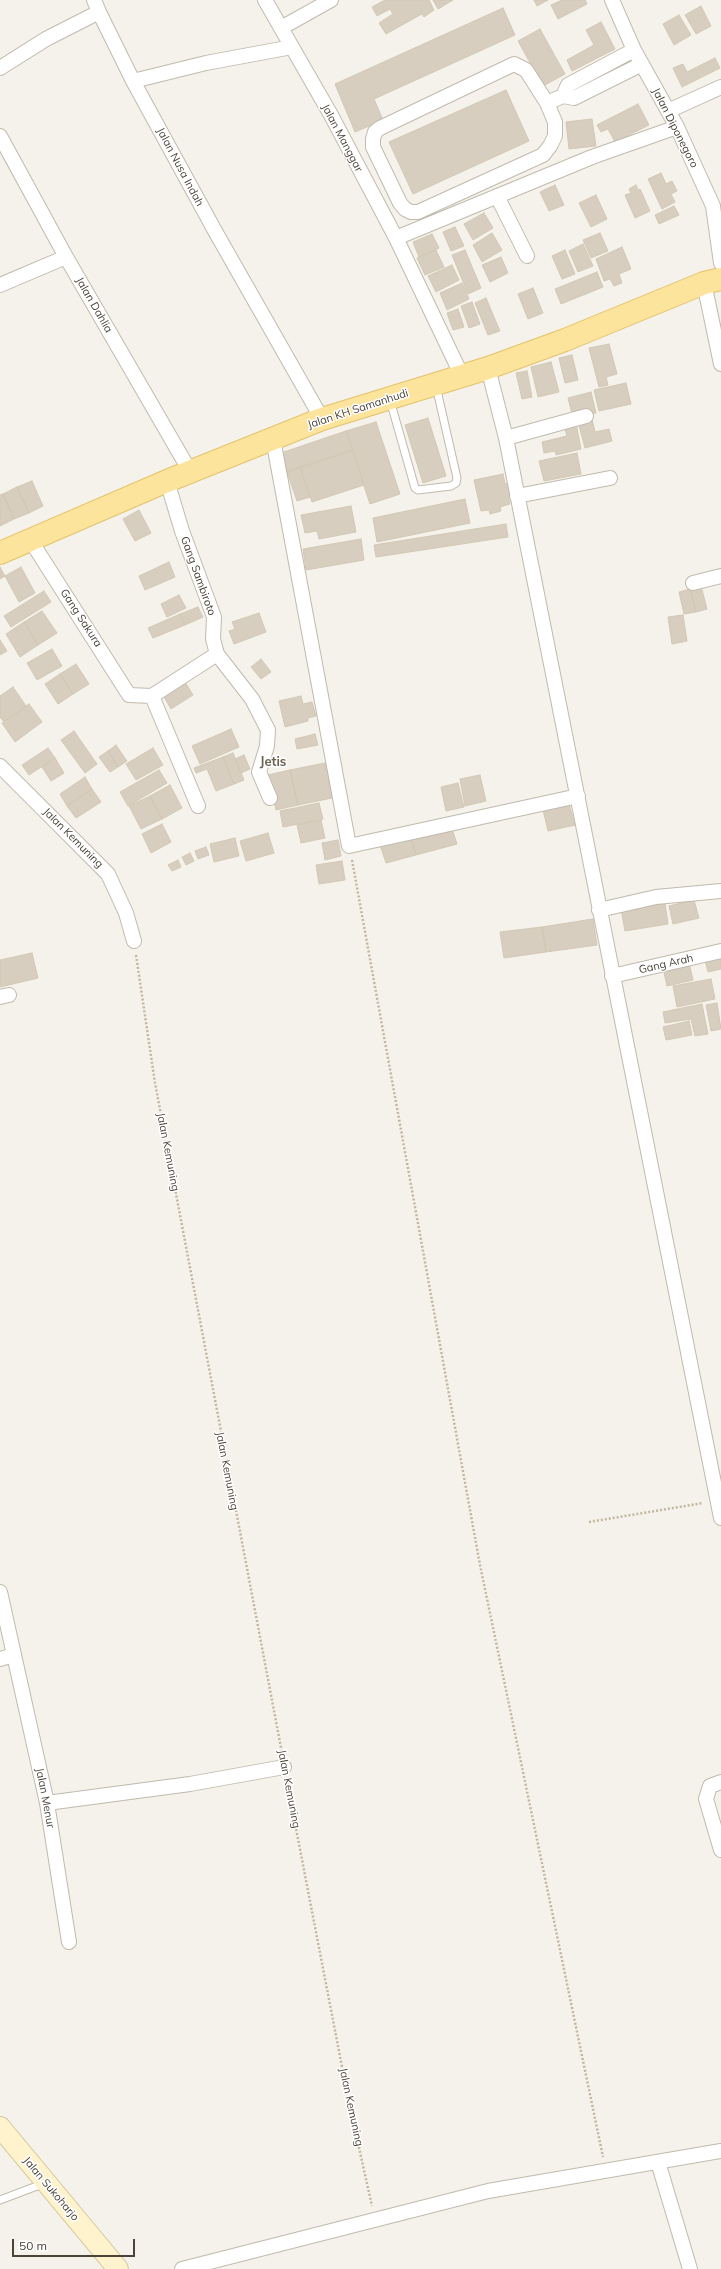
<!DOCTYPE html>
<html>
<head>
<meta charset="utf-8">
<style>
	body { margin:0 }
	#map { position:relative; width:721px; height:2269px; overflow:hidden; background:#f5f2eb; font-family:Mulish,sans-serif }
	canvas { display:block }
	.scale { position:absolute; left:12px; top:2239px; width:123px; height:18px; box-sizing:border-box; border:2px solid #494338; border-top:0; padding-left:5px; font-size:12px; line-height:14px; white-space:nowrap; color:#494338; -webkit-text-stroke:3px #fff; paint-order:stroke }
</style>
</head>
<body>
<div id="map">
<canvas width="721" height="2269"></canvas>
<div class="scale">50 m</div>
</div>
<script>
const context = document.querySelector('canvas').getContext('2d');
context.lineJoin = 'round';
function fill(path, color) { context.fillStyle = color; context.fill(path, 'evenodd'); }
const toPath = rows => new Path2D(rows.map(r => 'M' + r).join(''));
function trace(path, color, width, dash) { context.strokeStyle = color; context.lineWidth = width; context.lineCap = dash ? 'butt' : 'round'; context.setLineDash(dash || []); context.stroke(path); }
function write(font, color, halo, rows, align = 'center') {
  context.font = font + ' Mulish,sans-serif'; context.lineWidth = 3; context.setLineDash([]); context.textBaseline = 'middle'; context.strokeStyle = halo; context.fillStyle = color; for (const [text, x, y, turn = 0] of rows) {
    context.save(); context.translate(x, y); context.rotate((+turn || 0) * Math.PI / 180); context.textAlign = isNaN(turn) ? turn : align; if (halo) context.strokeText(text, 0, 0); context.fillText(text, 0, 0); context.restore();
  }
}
const building = toPath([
	[385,0,429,0,434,10,424,17,422,14,386,34,379,23,393,14,390,9,377,16,372,7,385,0],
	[433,0,453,0,438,9,433,0],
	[534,0,548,0,537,6,534,0],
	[562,0,585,0,587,4,558,19,551,5,562,0],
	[701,6,711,26,696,34,685,15,701,6],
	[503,8,515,35,374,99,383,120,355,132,335,84,503,8],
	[679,15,691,35,674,45,663,24,679,15],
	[601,22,615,49,572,71,567,60,594,45,586,30,601,22],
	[540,29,565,74,543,86,518,41,540,29],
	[715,58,720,68,682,87,673,68,683,64,687,72,715,58],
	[506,90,529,141,413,194,389,142,506,90],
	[638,104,649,125,615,142,608,129,601,132,597,125,638,104],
	[592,119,596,146,569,149,566,122,592,119],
	[661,173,666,184,672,181,677,191,671,194,675,202,662,209,648,179,661,173],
	[555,185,564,205,549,211,540,192,555,185],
	[636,185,638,190,640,189,650,211,635,218,625,195,631,193,629,189,636,185],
	[596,195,607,219,591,227,579,203,596,195],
	[674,206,679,215,659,224,655,215,674,206],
	[484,213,493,228,473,240,464,224,484,213],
	[455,227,464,246,451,251,443,232,455,227],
	[492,233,502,250,482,262,473,245,492,233],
	[600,233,608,251,591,258,583,240,600,233],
	[432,234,439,248,419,257,413,242,432,234],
	[583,244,593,266,578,272,569,251,583,244],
	[622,247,631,269,619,274,622,283,614,286,610,279,604,281,596,259,622,247],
	[436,250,444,267,425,275,417,258,436,250],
	[465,250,481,288,468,294,452,255,465,250],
	[565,250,575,274,562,279,552,256,565,250],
	[501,257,508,273,490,282,482,265,501,257],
	[452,265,459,280,436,292,428,276,452,265],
	[597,272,603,287,561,304,555,289,597,272],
	[462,283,469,299,447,310,440,293,462,283],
	[533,288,543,313,528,319,518,294,533,288],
	[486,298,500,331,488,335,475,303,486,298],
	[472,302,480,324,469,328,461,306,472,302],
	[458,309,464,327,453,330,447,313,458,309],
	[609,344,617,374,606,377,608,385,599,387,589,348,609,344],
	[572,355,578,380,565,383,559,358,572,355],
	[551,362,559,392,538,397,531,367,551,362],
	[527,371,532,397,522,399,516,373,527,371],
	[626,383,631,404,599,411,594,390,626,383],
	[591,392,596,413,573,418,568,398,591,392],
	[428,418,446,476,423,483,405,425,428,418],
	[592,419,595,432,609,429,612,441,585,448,578,422,592,419],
	[376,422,400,494,370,504,346,431,376,422],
	[576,423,581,449,556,455,555,451,544,453,542,442,567,436,564,426,576,423],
	[346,431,353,450,287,472,281,453,346,431],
	[353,450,364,485,312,502,300,467,353,450],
	[577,453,581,474,544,481,539,461,577,453],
	[300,467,310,497,297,501,287,472,300,467],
	[503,474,505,484,512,482,514,494,508,495,510,504,500,507,501,511,490,514,489,510,481,511,474,480,503,474],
	[32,481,43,506,29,513,17,487,32,481],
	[17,487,29,513,14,519,3,494,17,487],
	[3,494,14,519,0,526,0,495,3,494],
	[465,499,470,523,377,542,373,518,465,499],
	[351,506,356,532,319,539,317,531,305,533,301,515,351,506],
	[139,510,151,533,135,541,123,519,139,510],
	[506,524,508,537,376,557,374,545,506,524],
	[361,539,364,560,306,570,303,549,361,539],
	[169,562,175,577,145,590,139,576,169,562],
	[0,567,5,576,0,579,0,567],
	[21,567,35,593,19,602,5,576,21,567],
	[701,586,707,609,696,612,690,589,701,586],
	[690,589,696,612,684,614,679,592,690,589],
	[44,591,51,602,11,627,4,616,44,591],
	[179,595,186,608,167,617,161,604,179,595],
	[198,607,203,617,185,625,180,614,198,607],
	[42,611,57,633,38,645,24,622,42,611],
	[259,613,266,632,234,644,229,631,235,629,232,622,259,613],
	[180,614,185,625,153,638,148,628,180,614],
	[683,615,687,641,672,644,668,617,683,615],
	[24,622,38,645,20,657,6,634,24,622],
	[0,640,7,651,0,655,0,640],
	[52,649,62,666,37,680,27,663,52,649],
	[261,659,271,672,261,679,251,667,261,659],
	[76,664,89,684,73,694,60,674,76,664],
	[60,674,73,694,58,704,45,684,60,674],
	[185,682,193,695,171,709,163,695,185,682],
	[13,687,26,706,4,722,0,717,0,696,13,687],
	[301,696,303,704,312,702,316,716,308,718,308,721,285,727,279,701,301,696],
	[29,704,42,722,15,742,2,723,29,704],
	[231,729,239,747,200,764,192,746,231,729],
	[74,731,97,764,85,773,61,740,74,731],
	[315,734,318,745,297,749,295,739,315,734],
	[116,745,127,761,118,767,108,751,116,745],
	[48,748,55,758,29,775,22,765,48,748],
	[153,748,163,765,136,780,126,764,153,748],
	[108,751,118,767,110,772,99,757,108,751],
	[233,753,244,780,234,784,223,757,233,753],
	[244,755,250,769,241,773,235,759,244,755],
	[223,757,234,784,216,791,207,769,196,773,194,768,223,757],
	[55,758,64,773,51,781,42,767,55,758],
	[325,763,332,798,298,805,290,770,325,763],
	[159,770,167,783,128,806,120,792,159,770],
	[290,770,298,805,276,810,268,775,290,770],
	[480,775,486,801,465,806,460,779,480,775],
	[85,777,92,789,67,806,60,794,85,777],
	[458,783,464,807,446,811,441,787,458,783],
	[170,785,182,808,162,819,150,796,170,785],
	[92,789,101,802,76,818,67,806,92,789],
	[150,796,162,819,141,829,129,806,150,796],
	[319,803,323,819,283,827,280,811,319,803],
	[569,804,575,825,548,831,543,810,569,804],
	[321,820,325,838,301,843,297,825,321,820],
	[162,824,171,842,151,853,142,834,162,824],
	[451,826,457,844,416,855,411,837,451,826],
	[268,833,274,853,246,861,240,841,268,833],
	[411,837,416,855,386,863,380,845,411,837],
	[235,838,239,856,214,862,210,844,235,838],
	[338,840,341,856,325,860,322,843,338,840],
	[206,847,209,855,198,859,195,851,206,847],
	[190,853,194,861,186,865,182,857,190,853],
	[178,860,181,867,172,871,168,865,178,860],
	[342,861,345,880,319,884,316,865,342,861],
	[694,900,699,918,673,924,669,906,694,900],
	[665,903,668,924,625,931,621,909,665,903],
	[593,919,597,945,546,952,542,927,593,919],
	[542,927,546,952,504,958,500,932,542,927],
	[721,952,721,969,708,972,704,956,721,952],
	[32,953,38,978,0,987,0,960,32,953],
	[689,962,693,980,667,986,663,968,689,962],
	[711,979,715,999,677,1007,673,986,711,979],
	[717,1003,721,1029,711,1031,706,1005,717,1003],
	[702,1004,708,1034,695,1036,691,1019,665,1023,663,1012,702,1004],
	[689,1021,692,1035,666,1040,663,1027,689,1021]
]);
const path = toPath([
	[352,860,480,1565,603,2157],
	[136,955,155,1083,282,1753],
	[589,1522,703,1503],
	[287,1782,349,2103,372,2206]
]);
const service = toPath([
	[390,400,415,488,418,490,451,486,456,483,457,478,436,386],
	[0,2200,45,2183]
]);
const minor = toPath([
	[94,0,99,12],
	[265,0,331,115,396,238,462,376],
	[612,0,634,50,677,127,713,206,721,263],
	[281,28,331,0],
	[0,68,46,39,99,12,133,81,215,231,322,419],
	[133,81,206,63,292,47],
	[563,96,568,85,634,50],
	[547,103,526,70,514,64,380,128,375,132,373,139,373,147,400,203,405,209,411,212,418,212,543,155,550,146,555,136,555,122,547,103,563,96,574,98,642,64],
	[668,111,721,87],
	[0,136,66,257,191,473],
	[497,196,527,256],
	[396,238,592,157,677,127],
	[704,283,721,364],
	[0,285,66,257],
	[488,368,506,438,721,1518],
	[506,438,586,416],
	[273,439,349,846,578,796],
	[167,481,182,531,214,617,213,639,217,654,252,699,268,730,267,746,259,772,270,798],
	[517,496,610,478],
	[31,541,129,695,152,696,217,654],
	[693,583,721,576],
	[152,696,198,806],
	[0,766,108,874,126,913,134,941],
	[599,910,656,897,721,891],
	[612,976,721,951],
	[0,997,9,995],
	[0,1592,47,1803,69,1942],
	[0,1659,13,1655],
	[721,1782,710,1786,706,1799,721,1850],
	[47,1803,190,1784,284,1767],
	[658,2162,690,2269],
	[182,2269,488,2191,721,2151]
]);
const secondary = toPath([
	[0,2127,118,2269]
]);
const primary = toPath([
	[0,553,167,481,322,419,488,368,565,340,704,283,721,279]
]);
const streetNames = [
	["Jalan Diponegoro",675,128,63],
	["Jalan Manggar",342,138,62],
	["Jalan Nusa Indah",180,167,62],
	["Jalan Dahlia",94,305,60],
	["Jalan KH Samanhudi",358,409,-18],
	["Gang Sambiroto",198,576,70],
	["Gang Sakura",81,618,57],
	["Jalan Kemuning",73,838,45],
	["Gang Arah",666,964,-13],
	["Jalan Kemuning",168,1152,79],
	["Jalan Kemuning",227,1471,79],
	["Jalan Kemuning",289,1789,79],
	["Jalan Menur",45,1798,79],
	["Jalan Kemuning",351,2107,78],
	["Jalan Sukoharjo",51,2189,50]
];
const quarterNames = [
	["Jetis",273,762]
];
fill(building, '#d7cec0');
trace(building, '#d2c7b3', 1);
trace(service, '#c1baad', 9);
trace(minor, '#c1baad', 16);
trace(secondary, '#d4c79a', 22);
trace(primary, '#e3c26a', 24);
trace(path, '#c2b79e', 2.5, [2, 2]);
trace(service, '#fff', 7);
trace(minor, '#fff', 14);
trace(secondary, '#fef3cc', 20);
trace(primary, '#fde49c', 22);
write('11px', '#494338', '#fff', streetNames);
write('bold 13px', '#6c6150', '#fff', quarterNames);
</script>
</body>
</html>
